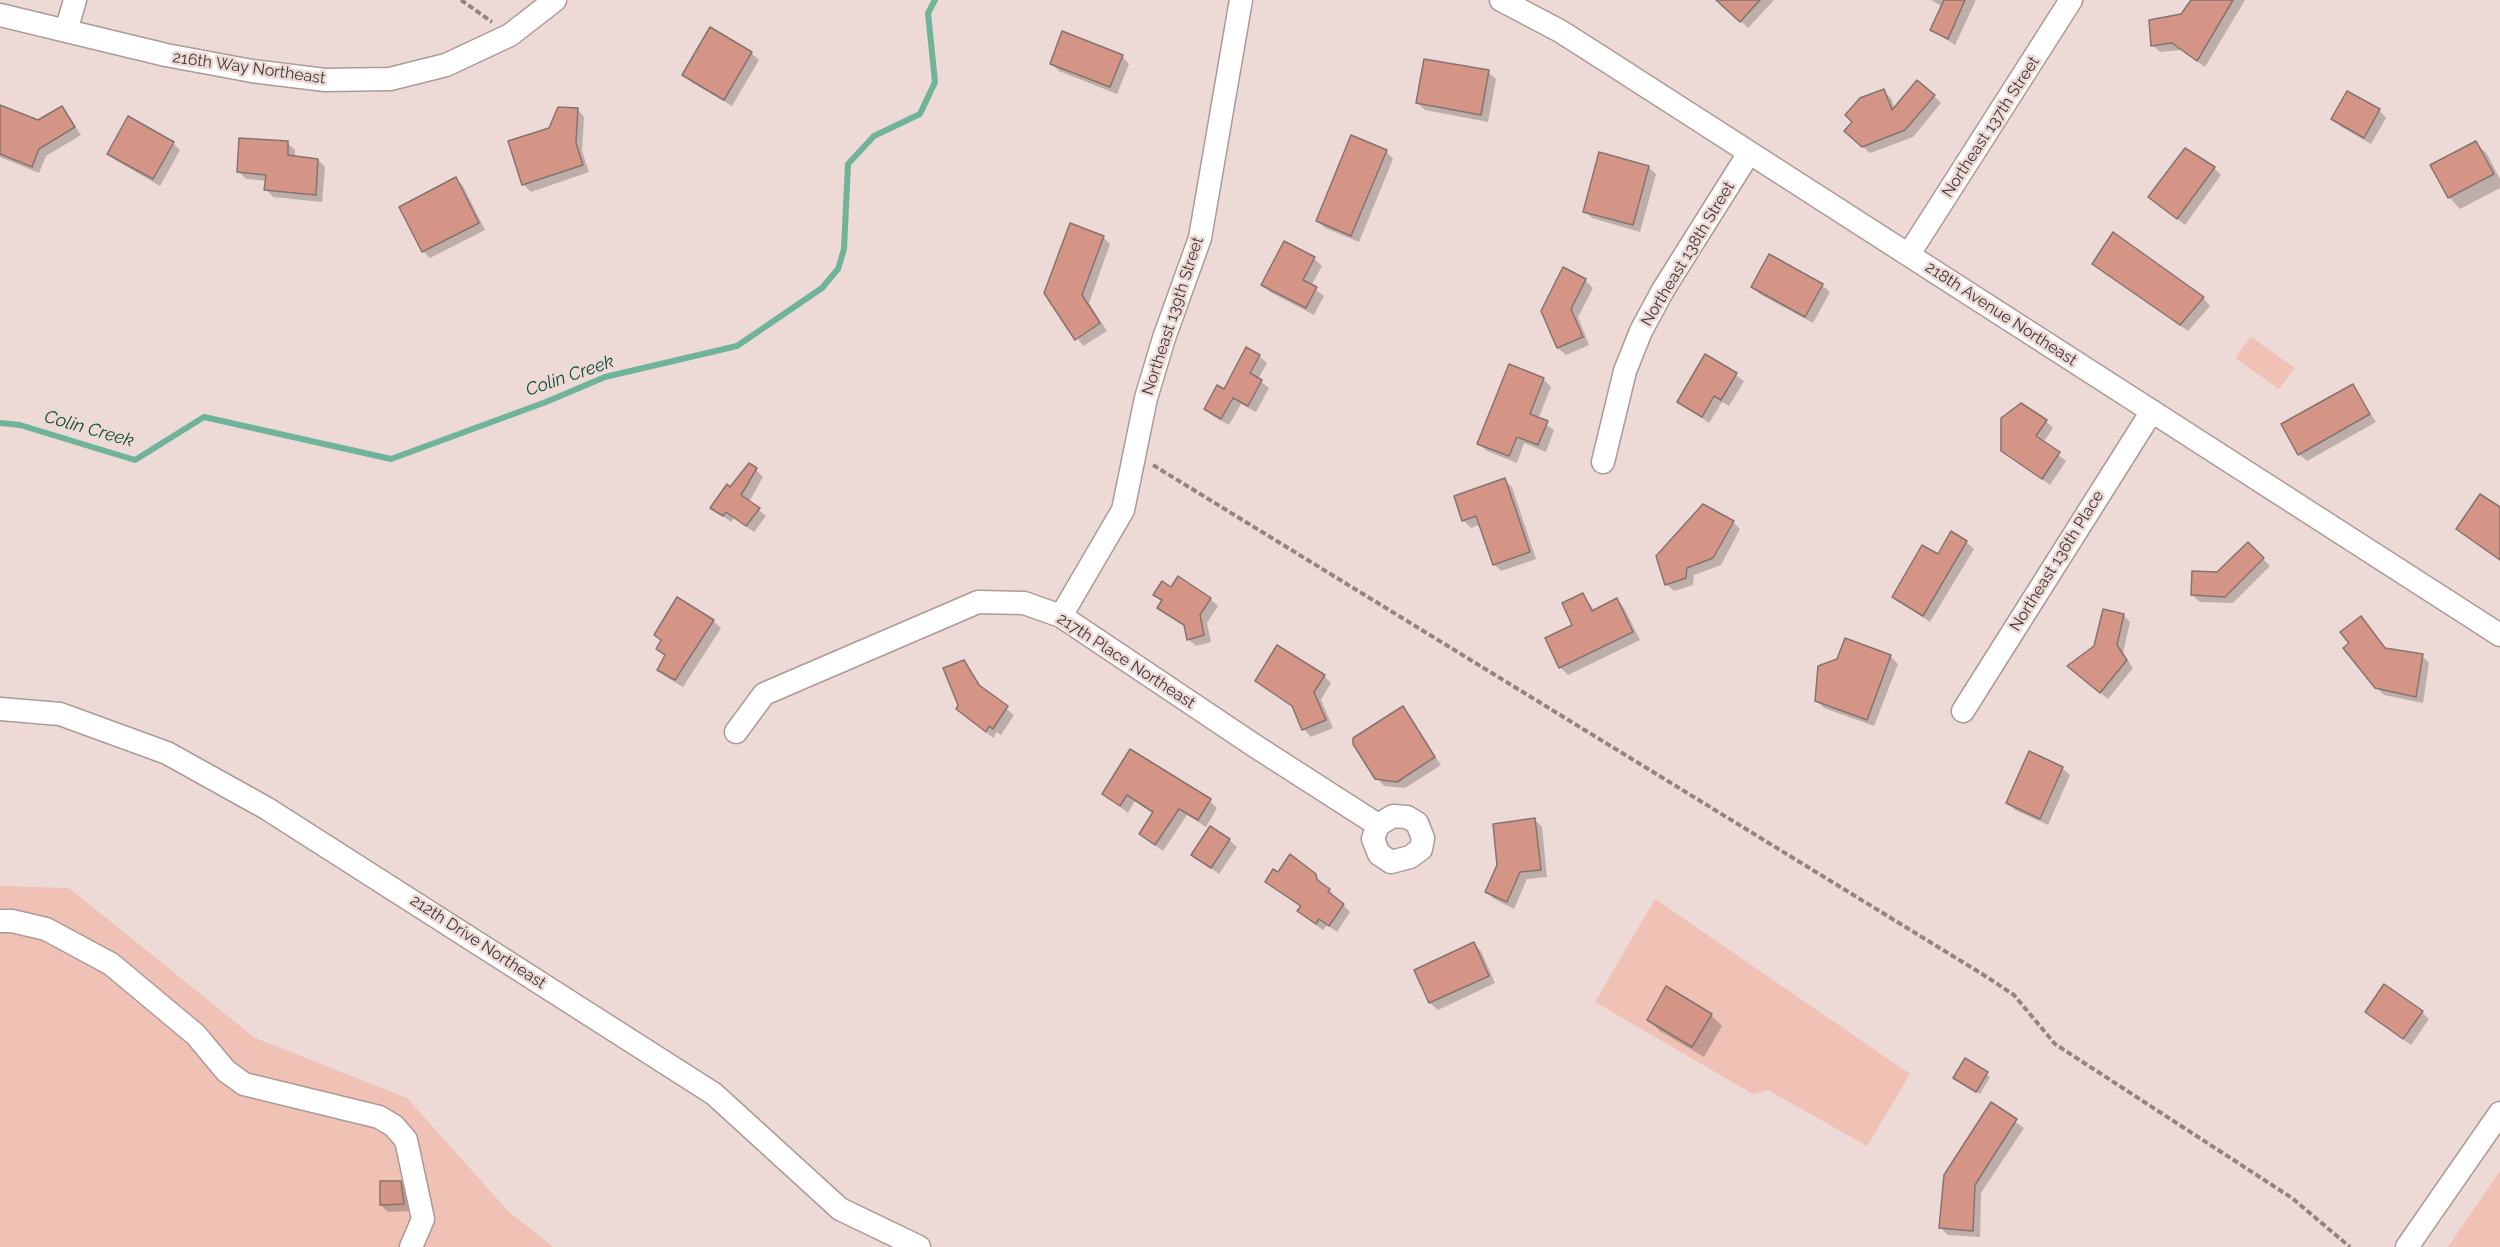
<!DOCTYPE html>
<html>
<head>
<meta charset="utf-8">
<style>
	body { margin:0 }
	canvas { display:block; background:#edd9d5 }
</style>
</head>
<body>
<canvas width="2500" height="1247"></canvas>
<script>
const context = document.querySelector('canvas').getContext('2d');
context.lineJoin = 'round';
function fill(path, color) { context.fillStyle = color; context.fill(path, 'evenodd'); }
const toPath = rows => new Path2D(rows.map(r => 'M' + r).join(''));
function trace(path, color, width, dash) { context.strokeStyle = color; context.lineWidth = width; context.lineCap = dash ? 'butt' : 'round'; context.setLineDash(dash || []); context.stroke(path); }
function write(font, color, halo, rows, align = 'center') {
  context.font = font + ' Raleway,sans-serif'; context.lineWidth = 5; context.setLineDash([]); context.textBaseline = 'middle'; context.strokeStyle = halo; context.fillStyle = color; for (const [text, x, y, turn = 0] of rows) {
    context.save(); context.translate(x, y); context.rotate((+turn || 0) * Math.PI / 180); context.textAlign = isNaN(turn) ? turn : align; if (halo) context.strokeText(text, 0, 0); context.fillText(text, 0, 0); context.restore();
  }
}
const green = toPath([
	[2251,337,2295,368,2279,389,2235,358],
	[0,886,69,888,255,1038,407,1098,508,1211,553,1247,0,1247],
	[1655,899,1910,1074,1867,1146,1768,1090,1753,1094,1595,1002],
	[2500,1171,2500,1247,2447,1247,2452,1241]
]);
const shadow = toPath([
	[1718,0,1774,0,1748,28],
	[1931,0,1976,0,1955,45,1932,30,1943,7],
	[2193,0,2245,0,2205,67,2181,50,2160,52,2152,45,2182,15],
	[751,53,759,60,732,106,691,82,684,75],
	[1122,56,1129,64,1117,94,1059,71,1051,63],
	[1488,72,1496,79,1488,122,1425,110,1417,103],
	[1883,91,1891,98,1895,109,1934,96,1941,103,1913,137,1870,153,1853,138,1854,122],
	[0,107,38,122,62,107,81,135,46,156,39,173,0,157],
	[577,109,584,117,582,151,589,172,531,192,523,184,550,129],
	[2379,110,2386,118,2371,144,2340,126,2333,119],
	[173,143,180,150,160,186,117,161,109,154],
	[287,143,295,150,295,158,318,160,325,167,322,202,273,197,266,189,267,181,246,179,238,171],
	[2476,143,2487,154,2500,179,2500,188,2460,209,2449,197,2432,166],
	[1386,151,1393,159,1359,242,1325,228,1317,220],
	[1648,167,1656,174,1640,232,1592,218,1585,211],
	[2214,168,2221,175,2185,225,2150,197],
	[456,179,463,186,485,230,430,258,423,251],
	[1103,237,1110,244,1089,303,1107,331,1083,346,1046,293],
	[1314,259,1322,266,1311,286,1324,296,1314,315,1270,292,1263,284],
	[2094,264,2203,298,2210,306,2188,331],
	[1585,280,1593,288,1578,317,1589,345,1566,355,1558,348,1542,311],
	[1822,285,1830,292,1813,323,1760,294,1753,287],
	[1259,356,1267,363,1258,379,1269,388,1256,412,1241,404,1229,425,1213,416,1206,409],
	[1706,356,1744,381,1729,406,1722,402,1709,423,1679,402],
	[1543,379,1551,387,1538,419,1554,430,1546,452,1524,443,1517,463,1487,451,1479,444],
	[2352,386,2376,422,2307,461,2299,454],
	[2046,421,2053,428,2043,443,2066,461,2050,485,2002,450],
	[756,470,763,477,749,502,766,516,754,532,734,518,731,522,712,508],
	[1504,480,1512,487,1536,559,1501,571,1494,564,1481,524,1471,528,1463,520],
	[2500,509,2500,560,2458,529],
	[1733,522,1740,529,1721,565,1694,575,1693,585,1674,591,1666,584],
	[1966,542,1974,549,1930,622,1893,597,1938,556],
	[2248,544,2270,566,2233,603,2200,602,2192,595],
	[1172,589,1210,599,1218,606,1207,623,1211,642,1196,646,1188,639,1186,627,1159,608,1162,602,1155,595],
	[1583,595,1595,611,1617,600,1624,608,1640,640,1568,675,1560,667],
	[2123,615,2130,622,2123,653,2133,668,2108,699,2076,673],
	[2361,618,2386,650,2422,656,2429,663,2423,703,2384,695,2376,687,2351,644],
	[713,621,721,628,683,687,666,677,658,669,666,657,658,649],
	[1890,656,1898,664,1874,726,1824,708,1817,700],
	[964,662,984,691,1014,715,1001,735,997,732,993,738,966,716],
	[1324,676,1331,683,1321,700,1333,728,1311,737,1304,729,1295,709,1257,680],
	[1402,708,1441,765,1405,788,1384,786,1377,778],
	[1130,751,1210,801,1217,808,1206,827,1187,815,1163,851,1149,841,1141,834,1154,814,1135,801,1128,813,1104,794],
	[2062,768,2070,775,2048,825,2015,810,2008,803],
	[1535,820,1542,827,1547,877,1527,879,1514,909,1494,899,1487,892],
	[1229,840,1237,847,1219,874,1193,855],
	[1278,874,1315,875,1350,912,1337,932,1327,925,1323,930,1306,918,1299,911,1301,908,1267,881],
	[1474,944,1481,951,1495,983,1438,1010,1430,1003,1416,971],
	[2367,1012,2422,1012,2429,1019,2411,1045],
	[1711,1015,1722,1026,1704,1057,1660,1031,1649,1020],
	[1965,1060,1990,1077,1980,1094,1958,1081],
	[1991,1105,2024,1128,1981,1193,1980,1237,1948,1235,1941,1228],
	[400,1182,408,1190,411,1211,388,1212,381,1205]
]);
const stream = toPath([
	[0,423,20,425,135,460,204,417,391,459,546,402,605,377,737,346,822,288,838,269,844,249,848,164,874,136,920,114,935,82,928,13,935,0]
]);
const building = toPath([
	[1716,0,1760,0,1740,22,1716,0],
	[1944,0,1965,0,1948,39,1930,30,1944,0],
	[2191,0,2233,0,2197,61,2172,43,2151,46,2149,20,2181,14,2191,0],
	[710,27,752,52,724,100,682,75,710,27],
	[1062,31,1123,55,1110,87,1050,64,1062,31],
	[1424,59,1489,70,1481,115,1416,103,1424,59],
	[1917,80,1935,95,1905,130,1862,147,1844,131,1852,122,1845,115,1860,98,1884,89,1892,110,1917,80],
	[2347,91,2380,109,2364,138,2331,119,2347,91],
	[0,105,38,120,62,106,75,127,39,149,32,167,0,154,0,105],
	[558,107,578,108,576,143,583,165,522,185,508,141,549,128,558,107],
	[128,116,174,142,153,179,107,154,128,116],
	[1351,135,1387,150,1351,236,1316,221,1351,135],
	[239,138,288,141,288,155,318,159,316,195,264,190,266,175,237,172,239,138],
	[2476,141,2494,174,2448,198,2430,165,2476,141],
	[2185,148,2215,167,2177,219,2148,197,2185,148],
	[1599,152,1649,166,1633,225,1583,212,1599,152],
	[456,177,479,223,422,252,399,207,456,177],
	[1070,223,1104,236,1082,295,1100,323,1075,340,1044,293,1070,223],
	[2113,232,2204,297,2180,325,2092,264,2113,232],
	[1284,241,1315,257,1303,280,1317,287,1306,308,1261,285,1284,241],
	[1769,254,1823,284,1805,317,1751,287,1769,254],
	[1563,267,1586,279,1571,309,1583,337,1557,348,1541,311,1563,267],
	[1246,347,1260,355,1250,373,1262,380,1248,406,1233,398,1221,419,1204,409,1217,385,1224,389,1246,347],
	[1705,354,1737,373,1721,400,1714,396,1702,417,1677,402,1705,354],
	[1509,364,1544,378,1530,414,1548,421,1538,445,1517,437,1509,456,1477,444,1509,364],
	[2353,384,2370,414,2298,455,2281,424,2353,384],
	[2021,403,2047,420,2036,436,2060,452,2042,479,2001,451,2001,418,2021,403],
	[749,463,757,468,741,495,760,508,746,526,726,512,723,516,710,508,727,484,730,487,749,463],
	[1505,478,1530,552,1493,565,1476,516,1462,521,1454,496,1505,478],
	[2480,494,2500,507,2500,560,2456,529,2480,494],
	[1703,504,1734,521,1713,558,1687,568,1686,578,1665,585,1656,556,1703,504],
	[1951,531,1967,541,1923,616,1892,597,1922,545,1938,554,1951,531],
	[2248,542,2264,558,2225,597,2191,595,2192,571,2217,572,2248,542],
	[1178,576,1211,598,1200,615,1204,635,1187,640,1184,625,1157,608,1162,600,1153,595,1162,581,1171,587,1178,576],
	[1583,593,1592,611,1617,598,1633,632,1559,668,1545,638,1572,625,1562,603,1583,593],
	[677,597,714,620,675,680,657,670,665,655,656,649,661,640,654,635,677,597],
	[2103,609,2124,614,2117,645,2127,660,2100,693,2067,666,2094,646,2103,609],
	[2361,616,2385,648,2423,654,2416,697,2375,688,2343,648,2349,643,2340,632,2361,616],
	[1845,638,1891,655,1867,720,1815,701,1818,666,1837,659,1845,638],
	[1277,645,1325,675,1314,692,1326,720,1302,730,1292,706,1255,681,1277,645],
	[964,660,979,685,1008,706,993,729,989,726,986,732,956,709,958,705,943,668,964,660],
	[1403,706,1435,757,1397,782,1375,779,1353,744,1353,738,1403,706],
	[1130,749,1211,799,1198,820,1179,809,1155,845,1139,834,1153,812,1127,795,1120,806,1102,794,1130,749],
	[2029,751,2063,767,2040,819,2006,803,2029,751],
	[1535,818,1541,870,1520,872,1507,902,1485,892,1497,865,1493,824,1535,818],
	[1210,826,1230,839,1211,868,1191,855,1210,826],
	[1290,854,1316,874,1317,880,1330,889,1328,892,1344,904,1329,926,1319,919,1316,924,1297,911,1301,906,1265,882,1273,869,1278,872,1290,854],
	[1474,942,1489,976,1429,1003,1414,970,1474,942],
	[2384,984,2423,1011,2403,1039,2365,1012,2384,984],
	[1666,986,1712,1014,1692,1047,1647,1020,1666,986],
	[1965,1058,1988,1072,1976,1092,1953,1078,1965,1058],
	[1991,1102,2017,1119,1975,1185,1973,1231,1939,1228,1944,1175,1991,1102],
	[380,1181,401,1181,404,1204,380,1205,380,1181]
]);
const path = toPath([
	[461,0,492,22],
	[1153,465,1987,977,2014,995,2055,1044,2292,1198,2350,1247]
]);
const minor = toPath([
	[1501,0,1560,31,1607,61,2500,635],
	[0,15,166,55,252,71,325,80,390,79,446,65,510,35,555,0],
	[66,31,75,0],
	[1909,254,2071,0],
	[1603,462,1625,371,1641,331,1663,290,1749,153],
	[1061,616,1123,510,1146,398,1164,338,1200,238,1241,0],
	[0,709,60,714,167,753,266,808,714,1094,840,1209,919,1247],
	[1963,711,2152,411],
	[736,732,764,694,978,602,1024,603,1061,616,1255,746,1378,825,1373,839,1379,854,1391,862,1410,857,1421,849,1423,838,1417,823,1407,817,1393,816,1378,825],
	[0,921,12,921,46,929,111,964,196,1035,226,1071,244,1084,379,1117,394,1126,406,1140,423,1219,411,1247],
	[2407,1247,2500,1113]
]);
const streetNames = [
	["216th Way Northeast",249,68,8],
	["Northeast 137th Street",1991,127,-57],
	["Northeast 138th Street",1688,254,-59],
	["218th Avenue Northeast",2001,314,33],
	["Northeast 139th Street",1173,316,-72],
	["Northeast 136th Place",2057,561,-58],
	["217th Place Northeast",1126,661,33],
	["212th Drive Northeast",478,942,33]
];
const waterNames = [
	["Colin Creek",570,376,-19],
	["Colin Creek",89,429,16]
];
fill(green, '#f0c1b5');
fill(shadow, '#0003');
trace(stream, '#6fb49a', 6);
fill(building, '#d59586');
trace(building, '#85736f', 1.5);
trace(minor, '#ac9a96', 25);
trace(path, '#928481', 4, [6, 3]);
trace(minor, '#fff', 22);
write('16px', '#3f3735', '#edd9d5', streetNames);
write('italic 18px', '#114b39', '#edd9d5', waterNames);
</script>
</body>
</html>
